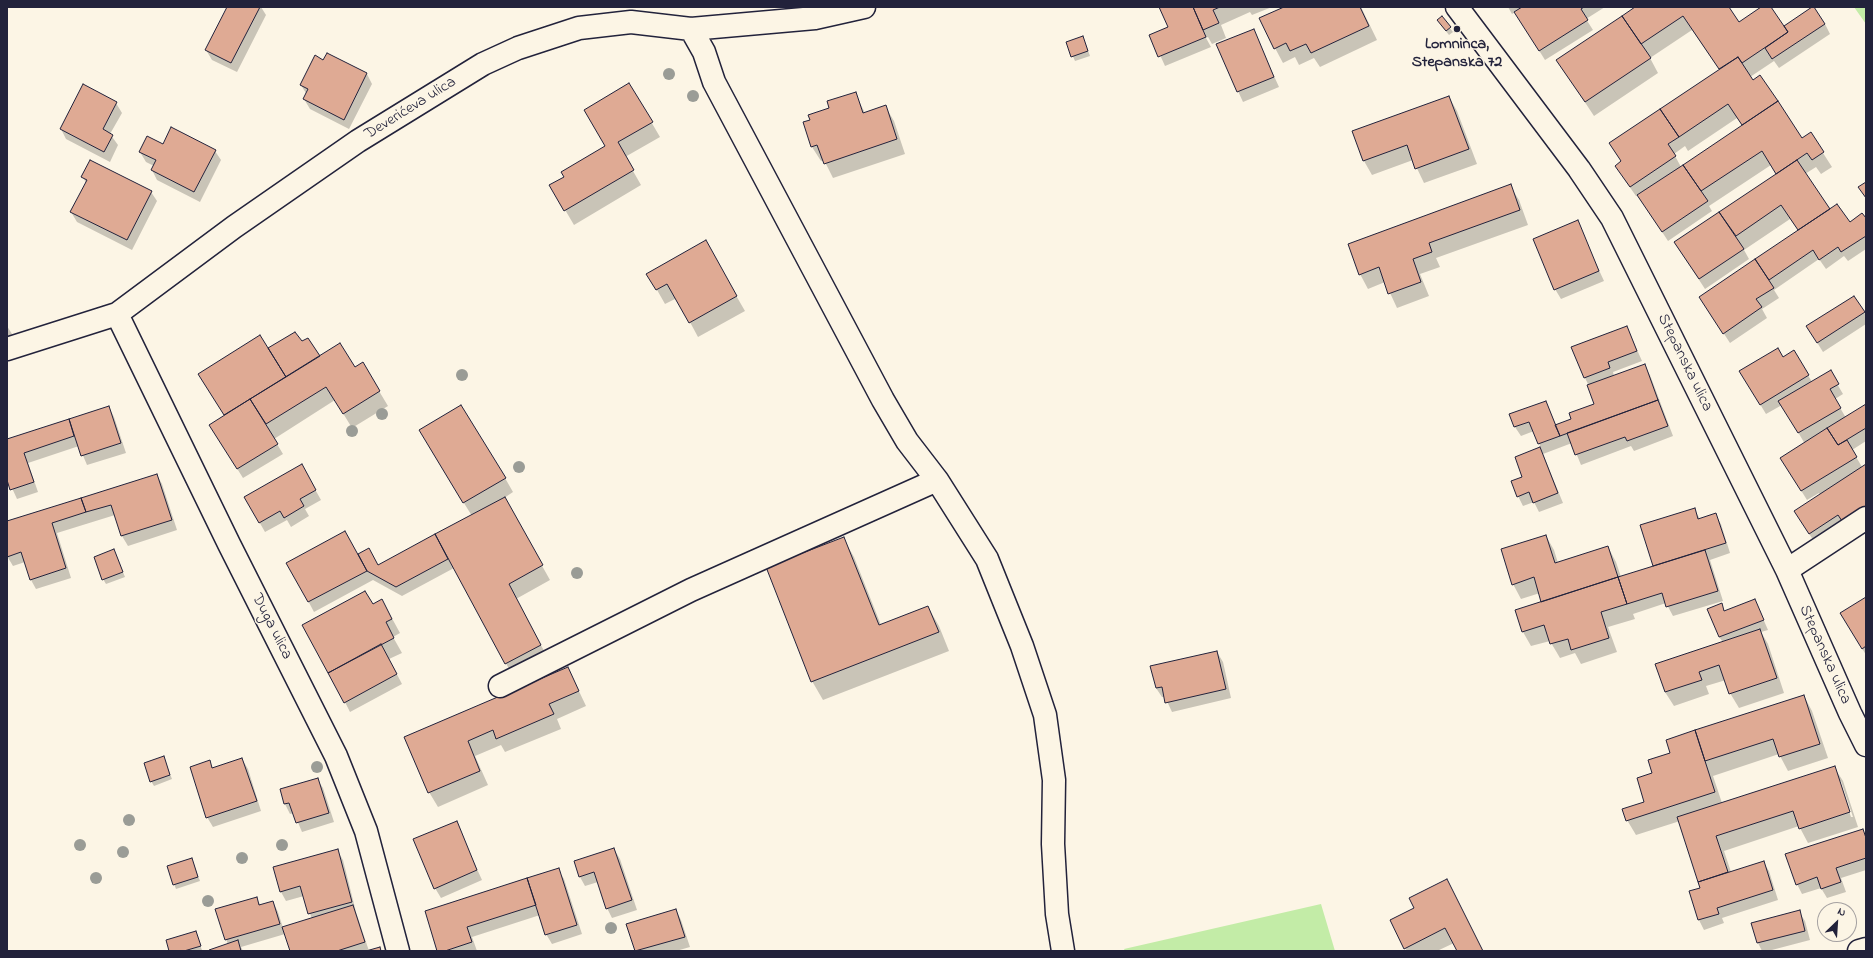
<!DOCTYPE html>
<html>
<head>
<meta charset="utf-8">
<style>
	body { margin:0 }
	#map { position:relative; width:1873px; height:958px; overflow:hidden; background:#fcf5e5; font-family:"Indie Flower",sans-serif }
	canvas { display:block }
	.frame { position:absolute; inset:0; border:8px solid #22223b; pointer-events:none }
	.north { position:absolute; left:1817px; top:902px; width:40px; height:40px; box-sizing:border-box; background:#fcf5e5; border:1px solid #a5a1a1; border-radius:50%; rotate:25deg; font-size:11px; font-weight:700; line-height:16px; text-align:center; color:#22223b }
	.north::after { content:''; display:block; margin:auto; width:14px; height:18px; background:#22223b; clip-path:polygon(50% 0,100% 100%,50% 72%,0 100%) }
</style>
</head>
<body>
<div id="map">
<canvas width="1873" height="958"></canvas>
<div class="frame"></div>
<div class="north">N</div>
</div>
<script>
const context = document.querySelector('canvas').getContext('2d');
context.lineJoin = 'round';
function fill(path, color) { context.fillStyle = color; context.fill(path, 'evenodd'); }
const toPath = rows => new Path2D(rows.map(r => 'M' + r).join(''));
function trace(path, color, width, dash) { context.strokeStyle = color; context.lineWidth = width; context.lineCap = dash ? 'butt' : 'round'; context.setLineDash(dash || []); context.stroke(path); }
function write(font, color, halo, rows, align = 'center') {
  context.font = font + ' "Indie Flower",sans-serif'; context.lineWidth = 3; context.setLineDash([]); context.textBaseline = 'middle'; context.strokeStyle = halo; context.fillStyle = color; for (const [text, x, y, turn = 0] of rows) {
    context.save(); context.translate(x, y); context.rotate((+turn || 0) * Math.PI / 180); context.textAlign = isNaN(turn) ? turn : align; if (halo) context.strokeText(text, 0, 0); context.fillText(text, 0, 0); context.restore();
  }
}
const green = toPath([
	[1854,7,1866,7,1866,24],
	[1321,904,1335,951,1125,951,1124,949]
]);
const shadow = toPath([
	[228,7,261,7,266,15,237,72,212,60,206,50],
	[1160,7,1272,7,1252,15,1250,12,1221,25,1226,38,1212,44,1208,37,1206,38,1211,47,1165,66,1151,35,1169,28],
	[1286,7,1361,7,1377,40,1320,67,1314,58,1299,65,1295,57,1283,63,1275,48],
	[1508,7,1605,7,1586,19,1593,30,1545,60,1515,12,1512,14],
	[1637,7,1728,7,1739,23,1763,7,1770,7,1787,31,1825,24,1830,34,1779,68,1774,61,1750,77,1752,81,1759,76,1802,139,1810,133,1823,153,1832,167,1821,174,1816,167,1805,174,1829,211,1849,223,1866,220,1866,249,1848,261,1844,256,1826,269,1819,259,1774,290,1779,298,1762,309,1767,318,1730,343,1700,297,1799,231,1790,219,1744,250,1749,259,1705,289,1675,243,1721,216,1777,174,1771,165,1709,206,1712,211,1668,241,1638,195,1636,196,1622,176,1622,162,1610,144,1720,70,1692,30,1650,58,1658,73,1594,116,1557,60],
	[1737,118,1743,126,1681,167,1674,154,1685,146,1688,151],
	[1442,18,1453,32,1449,35,1438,21],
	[1253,30,1279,87,1243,102,1217,45],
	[1085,42,1090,56,1075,61,1067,43],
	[327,54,367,74,372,84,349,129,310,109,304,99,307,95,301,85,324,61],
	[629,84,660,137,625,157,641,185,574,225,551,186,565,177,606,147],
	[855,93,865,113,885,106,894,121,905,154,833,178,824,160,821,161,812,147,804,123,811,121],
	[1449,97,1457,111,1477,164,1424,183,1413,160,1372,175,1364,161,1353,132],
	[116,103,122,113,110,134,118,145,110,162,66,139,61,129],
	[164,145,215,151,221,160,200,202,157,180,152,170,154,166,146,162,140,152],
	[83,177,151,192,157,201,132,250,77,222,71,212,86,183],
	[1510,186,1519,200,1528,225,1436,258,1440,267,1420,274,1429,296,1397,308,1385,282,1368,289,1360,274],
	[1577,222,1604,281,1561,299,1555,289],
	[705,242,745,311,698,337,677,298,665,304,648,274],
	[1864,312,1866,316,1866,324,1823,352,1813,336],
	[7,326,12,334,7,343],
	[1627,327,1642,361,1613,372,1614,376,1644,365,1650,375,1673,436,1634,451,1631,446,1581,465,1572,443,1543,454,1563,503,1539,512,1534,502,1523,506,1518,496,1523,478,1516,457,1541,448,1534,431,1521,436,1515,427,1546,402,1556,425,1572,420,1595,405,1589,386,1585,378],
	[301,343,319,357,355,369,379,391,388,406,352,428,335,400,274,439,283,454,243,478,216,435,225,416,205,384,268,350],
	[1794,352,1812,382,1830,372,1843,394,1835,399,1846,418,1866,406,1866,441,1852,450,1862,467,1866,465,1866,523,1815,543,1801,521,1820,495,1819,493,1807,500,1787,468,1805,444,1782,405,1766,414,1740,371,1783,359],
	[109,407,114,417,126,453,87,465,79,446,28,463,38,492,17,499,7,477,7,440],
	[428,445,505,478,513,492,504,498,550,580,516,599,549,660,514,678,454,568,402,596,373,580,314,612,288,563,358,556,368,550,378,567,472,516],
	[302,466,321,500,305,509,309,516,291,527,287,520,265,532,245,497],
	[157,475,162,484,177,530,128,546,122,536,115,515,57,533,71,578,36,589,31,580,25,562,13,566,7,556,7,523],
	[1694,509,1700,519,1715,514,1721,524,1730,553,1710,560,1723,601,1673,616,1666,603,1633,614,1635,619,1608,627,1617,652,1581,664,1575,653,1560,658,1550,641,1531,646,1523,632,1516,611,1543,602,1540,593,1521,599,1513,584,1546,536,1554,550,1558,563,1608,547,1616,562,1621,577,1655,566,1642,526],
	[843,538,854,557,881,625,928,607,939,626,949,651,823,700,812,681],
	[116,555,125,577,106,584,103,579],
	[1866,599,1866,655,1847,623],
	[382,600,400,633,393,637,402,653,389,659,402,684,350,712,345,702,373,605],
	[1755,600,1768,630,1761,632,1768,644,1784,693,1739,708,1730,693,1726,680,1706,686,1709,694,1674,706,1665,692,1723,642,1719,637,1721,605,1725,612],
	[1217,652,1223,662,1231,698,1172,712,1165,697,1162,697,1156,688],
	[568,668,586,706,557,719,561,729,505,752,501,745,475,756,488,785,438,807,429,792,405,738],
	[1804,696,1812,711,1828,758,1788,771,1779,754,1713,776,1722,803,1834,767,1843,781,1858,827,1808,843,1799,826,1724,851,1731,872,1763,862,1769,871,1778,900,1722,918,1724,923,1704,930,1699,920,1690,892,1701,888,1680,821,1636,835,1627,820,1646,803,1653,774,1671,753],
	[1839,781,1841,781,1853,817,1851,817],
	[164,758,172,779,154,786,151,781],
	[242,759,248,769,261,811,213,827,207,817,209,761,213,768],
	[317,779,323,788,334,822,302,832,294,813,290,814,285,804,281,790],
	[456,823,482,880,441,898,435,888],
	[1863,830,1866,836,1866,870,1841,878,1846,892,1827,898,1821,888,1802,894,1797,884],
	[614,849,620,859,637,910,612,918,607,908,598,882,585,886,580,877,575,862],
	[337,850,343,860,356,912,369,951,291,951,285,934,241,947,243,951,211,951,228,945,217,909,256,898,261,906,273,902,278,912,283,928,312,919,304,896,286,901,281,892],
	[192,859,200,881,176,889,174,884],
	[558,870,564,879,582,934,552,944,546,934,540,915,472,937,477,951,438,951,426,912],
	[1447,881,1483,951,1458,951,1454,943,1437,951,1407,951,1391,920,1415,908],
	[676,910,681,920,690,947,676,951,636,951,628,924],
	[1799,912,1805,921,1810,940,1768,951,1762,951,1758,943],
	[195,933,202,950,170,951]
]);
const building = toPath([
	[227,7,260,7,231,63,205,50,227,7],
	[1159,7,1193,7,1206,37,1158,57,1149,35,1168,27,1159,7],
	[1193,7,1220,7,1213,10,1219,23,1203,30,1193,7],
	[1284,7,1360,7,1369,26,1311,53,1306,44,1290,51,1286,43,1274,49,1259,18,1284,7],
	[1522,7,1584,7,1581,9,1588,20,1539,51,1514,12,1522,7],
	[1635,7,1729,7,1739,22,1761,7,1771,7,1788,32,1742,63,1738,57,1719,69,1683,16,1641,44,1622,16,1635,7],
	[1812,7,1814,7,1825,24,1772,59,1765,48,1788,32,1784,26,1812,7],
	[1442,16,1451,27,1446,31,1437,20,1442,16],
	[1622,16,1651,58,1585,102,1556,60,1622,16],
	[1254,29,1274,77,1237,92,1216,44,1254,29],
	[1083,36,1088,51,1071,57,1066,42,1083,36],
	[327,53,367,73,344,120,303,99,308,89,300,85,315,55,323,60,327,53],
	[1738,57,1753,80,1760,75,1778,101,1742,125,1728,104,1679,137,1660,109,1738,57],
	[629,83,653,122,618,142,634,170,564,211,549,185,564,177,561,172,605,146,584,110,629,83],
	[83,84,117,102,103,129,113,135,104,152,60,129,83,84],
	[856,92,863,113,886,105,897,139,824,164,817,145,811,147,803,122,810,120,808,115,829,108,827,101,856,92],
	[1449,96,1469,149,1415,169,1407,145,1363,161,1352,131,1449,96],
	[1778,101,1802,138,1811,132,1824,152,1812,160,1807,153,1776,174,1762,151,1701,191,1683,165,1778,101],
	[1660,109,1679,137,1668,144,1676,156,1630,187,1615,166,1621,161,1609,143,1660,109],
	[171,127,216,150,194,192,151,170,156,160,139,152,147,136,163,144,171,127],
	[90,160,152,191,127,240,70,212,87,180,81,177,90,160],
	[1797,160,1830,209,1798,230,1781,205,1736,236,1719,212,1797,160],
	[1683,165,1708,201,1662,232,1637,195,1683,165],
	[1866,182,1866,198,1858,187,1866,182],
	[1511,184,1520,210,1429,243,1432,252,1413,259,1421,282,1388,294,1379,267,1359,275,1348,244,1511,184],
	[1837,204,1850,222,1862,213,1866,218,1866,236,1841,252,1838,247,1819,260,1813,250,1769,280,1755,259,1837,204],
	[1719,212,1744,249,1699,279,1674,242,1719,212],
	[1578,220,1599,271,1554,290,1533,239,1578,220],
	[706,240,737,296,689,323,667,284,656,290,646,274,706,240],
	[1755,259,1774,288,1756,299,1762,307,1723,334,1699,297,1755,259],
	[1854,296,1865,312,1817,343,1806,326,1854,296],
	[1627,326,1637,351,1608,362,1610,368,1584,378,1571,347,1627,326],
	[295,332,302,341,308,338,320,356,286,377,268,348,295,332],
	[260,335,286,377,224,415,198,374,260,335],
	[340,343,355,367,363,362,380,391,343,414,326,387,266,424,250,399,340,343],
	[1778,348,1783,357,1794,350,1809,375,1760,405,1739,371,1778,348],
	[1645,364,1658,400,1560,436,1555,425,1571,419,1569,413,1594,404,1587,385,1645,364],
	[1831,370,1839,384,1830,389,1841,408,1798,433,1778,401,1831,370],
	[250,399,278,444,237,469,209,425,250,399],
	[1658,400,1668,426,1627,441,1625,437,1575,455,1567,433,1658,400],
	[1546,401,1560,436,1538,444,1529,422,1514,427,1509,414,1546,401],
	[1866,404,1866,428,1838,445,1827,428,1866,404],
	[461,405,506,478,463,503,419,430,461,405],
	[109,406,121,443,81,456,69,419,109,406],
	[69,419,74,436,24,453,34,482,10,490,7,480,7,439,69,419],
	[1827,428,1838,445,1847,440,1857,457,1801,491,1780,458,1827,428],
	[1540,447,1558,493,1533,503,1529,492,1517,497,1511,481,1522,477,1515,457,1540,447],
	[302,464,316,490,300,499,304,506,284,518,280,511,259,523,244,497,302,464],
	[1866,464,1866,510,1844,524,1838,515,1809,534,1794,511,1866,464],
	[157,474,172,520,121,536,111,505,86,512,81,498,157,474],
	[505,497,543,565,509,584,541,645,505,664,435,534,505,497],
	[81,498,86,512,52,523,66,568,30,580,21,552,7,557,7,521,81,498],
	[1695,508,1698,519,1716,513,1726,543,1653,566,1640,525,1695,508],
	[345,531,367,571,308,602,286,563,345,531],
	[435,534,448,559,396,587,367,571,358,554,369,548,378,565,435,534],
	[1546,535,1555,563,1608,546,1618,577,1541,602,1534,577,1512,585,1501,549,1546,535],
	[844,537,879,625,928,606,939,632,811,682,766,567,844,537],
	[114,549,123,572,102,580,94,557,114,549],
	[1705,550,1718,591,1666,607,1662,593,1627,604,1618,577,1705,550],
	[1618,577,1627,604,1601,612,1609,638,1571,650,1568,639,1550,644,1544,625,1522,632,1515,610,1618,577],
	[365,591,373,604,382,599,392,619,386,622,394,638,328,673,302,625,365,591],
	[1866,597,1866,646,1862,649,1840,613,1866,597],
	[1755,599,1764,620,1719,637,1707,609,1722,603,1724,611,1755,599],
	[1760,629,1777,678,1729,694,1719,665,1699,672,1702,680,1665,692,1655,664,1760,629],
	[381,644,397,674,344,703,328,673,381,644],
	[1217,651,1226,689,1165,703,1162,687,1156,688,1150,666,1217,651],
	[568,667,579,691,549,704,554,714,496,739,493,730,468,741,480,771,428,793,404,737,568,667],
	[1804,695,1820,744,1779,757,1773,739,1705,761,1695,730,1804,695],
	[1695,730,1715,792,1626,821,1622,809,1644,802,1637,778,1652,773,1648,760,1670,753,1666,740,1695,730],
	[164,756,170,775,150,782,144,763,164,756],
	[242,758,257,801,206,818,190,767,210,760,212,768,242,758],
	[1835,766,1850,812,1799,829,1793,811,1716,836,1728,872,1698,882,1677,817,1835,766],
	[318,778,329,813,296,823,289,803,284,804,280,789,318,778],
	[457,821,477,870,434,889,413,839,457,821],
	[1863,829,1866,838,1866,858,1836,868,1841,882,1821,889,1817,877,1796,885,1785,854,1863,829],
	[614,848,632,900,606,909,594,872,579,877,574,861,614,848],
	[338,849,352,902,308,914,300,886,280,892,273,867,338,849],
	[192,858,198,877,173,885,167,866,192,858],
	[1764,861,1773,890,1717,908,1719,914,1698,920,1689,891,1700,888,1698,882,1764,861],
	[559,868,577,925,545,935,527,878,559,868],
	[527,878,536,905,467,927,472,942,445,951,437,951,425,911,527,878],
	[1447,879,1483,951,1457,951,1445,928,1404,949,1390,920,1414,908,1409,898,1447,879],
	[257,897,259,905,273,901,280,924,225,940,215,909,257,897],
	[353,905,365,942,337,951,290,951,282,927,353,905],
	[676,909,685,937,635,951,626,924,676,909],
	[1800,910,1805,931,1757,943,1751,923,1800,910],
	[196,931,201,946,184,951,169,951,166,940,196,931],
	[238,940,241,951,210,951,209,950,238,940],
	[380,947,381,951,366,951,380,947]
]);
const minor = toPath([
	[1457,7,1579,169,1612,218,1787,570,1850,713,1866,745],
	[691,29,704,52,714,82,883,400,907,441,937,480,987,559,1022,646,1045,715,1054,780,1053,844,1057,914,1063,951],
	[117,314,229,544,336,756,366,831,398,951],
	[7,349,117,314,234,227,358,141,483,64,518,48,579,28,631,22,691,29,815,18,864,7],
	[1787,570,1866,518],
	[500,686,691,590,937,480],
	[1859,951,1866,949]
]);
const trees = [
	[669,74],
	[693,96],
	[462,375],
	[382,414],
	[352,431],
	[519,467],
	[577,573],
	[317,767],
	[129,820],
	[80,845],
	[282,845],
	[123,852],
	[242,858],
	[96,878],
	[208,901],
	[611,928]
];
const markers = [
	[1457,29,4,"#22223b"]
];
const poiNames = [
	["Lomninca,",1457,45],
	["Stepanska 72",1457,63]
];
const streetNames = [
	["Deverićeva ulica",411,109,-32],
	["Stepanska ulica",1684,363,64],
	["Duga ulica",271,627,63],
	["Stepanska ulica",1824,655,66]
];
fill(green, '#c3eca7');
fill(shadow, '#0003');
fill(building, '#dfaa94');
trace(building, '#22223b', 1);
trace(minor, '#22223b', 25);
trace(minor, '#fcf5e5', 22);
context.fillStyle = '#9a9c96';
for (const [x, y] of trees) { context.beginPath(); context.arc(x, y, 6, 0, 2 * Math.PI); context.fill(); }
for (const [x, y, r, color] of markers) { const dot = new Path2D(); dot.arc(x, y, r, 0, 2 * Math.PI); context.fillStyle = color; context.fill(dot); trace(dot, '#fcf5e5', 1.5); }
write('bold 16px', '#22223b', '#fcf5e5', poiNames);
write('16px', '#22223b', '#fcf5e5', streetNames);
</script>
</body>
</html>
